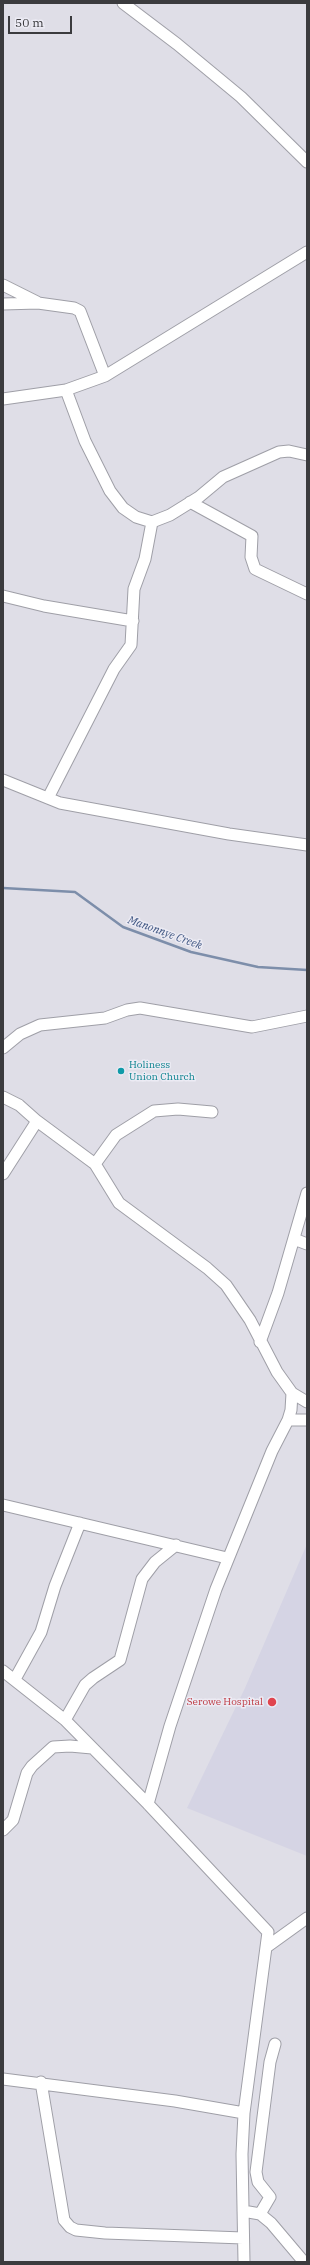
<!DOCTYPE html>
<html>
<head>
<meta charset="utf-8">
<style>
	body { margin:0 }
	#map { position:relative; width:310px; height:2265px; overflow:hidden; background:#dfdee7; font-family:"IBM Plex Serif",serif }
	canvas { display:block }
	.frame { position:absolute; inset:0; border:4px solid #3b3b3e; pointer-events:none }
	.scale { position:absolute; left:8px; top:16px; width:64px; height:18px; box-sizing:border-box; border:2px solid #3b3b3e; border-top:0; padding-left:5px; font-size:12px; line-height:14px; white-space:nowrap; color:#3b3b3e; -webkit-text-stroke:3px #ecebf4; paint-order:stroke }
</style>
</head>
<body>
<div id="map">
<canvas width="310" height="2265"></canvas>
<div class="frame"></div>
<div class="scale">50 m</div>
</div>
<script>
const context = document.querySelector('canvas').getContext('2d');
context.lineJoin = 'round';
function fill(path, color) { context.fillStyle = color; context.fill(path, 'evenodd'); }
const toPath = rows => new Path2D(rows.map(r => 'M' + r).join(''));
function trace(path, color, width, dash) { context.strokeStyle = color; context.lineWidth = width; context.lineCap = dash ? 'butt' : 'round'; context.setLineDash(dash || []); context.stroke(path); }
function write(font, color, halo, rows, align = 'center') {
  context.font = font + ' "IBM Plex Serif",serif'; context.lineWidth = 3; context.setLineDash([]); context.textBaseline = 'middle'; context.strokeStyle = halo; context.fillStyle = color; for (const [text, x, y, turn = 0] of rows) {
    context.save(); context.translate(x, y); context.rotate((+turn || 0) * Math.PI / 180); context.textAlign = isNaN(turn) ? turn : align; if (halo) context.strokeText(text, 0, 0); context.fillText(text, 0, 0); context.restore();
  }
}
const built = toPath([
	[307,1544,307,1856,187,1808,245,1688]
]);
const stream = toPath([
	[3,888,75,892,123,927,191,952,258,967,307,970]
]);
const minor = toPath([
	[123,3,177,44,241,97,307,162],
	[3,285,37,302],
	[3,304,38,303,74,308,80,311,105,376],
	[66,390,85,441,110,491,123,508,136,517,152,522,170,515,199,497,223,477,279,452,289,451,307,455],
	[3,399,66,390,105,376,307,252],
	[190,502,252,536,251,557,255,569,307,594],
	[3,596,44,606,133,621],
	[3,780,60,803,229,834,307,845],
	[48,798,114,669,131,645,134,589,145,559,152,522],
	[3,1048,20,1034,40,1025,105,1018,127,1010,140,1008,252,1027,307,1016],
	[3,1097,19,1105,37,1121],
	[95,1164,116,1135,154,1111,178,1109,212,1112],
	[3,1174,37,1121,95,1164,119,1203,207,1268,226,1285,250,1320,277,1372,292,1393,307,1402],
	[294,1239,307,1244],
	[260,1342,278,1293,307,1193],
	[288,1420,307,1420],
	[3,1505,227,1558],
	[3,1671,65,1720,148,1804,268,1932,244,2113,242,2154,244,2262],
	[15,1679,41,1632,55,1586,80,1523],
	[65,1720,85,1685,93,1678,120,1660,142,1579,155,1562,176,1545],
	[148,1804,170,1726,216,1589,272,1451,288,1420,291,1410,292,1393],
	[3,1830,13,1820,27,1773,32,1766,53,1747,70,1746,92,1748],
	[268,1946,307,1918],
	[3,2079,175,2101,244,2113],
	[41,2082,64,2220,70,2227,76,2230,105,2233,243,2238],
	[243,2211,260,2214,271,2223,304,2262],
	[260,2214,270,2197,258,2182,256,2172,270,2062,275,2044]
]);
const markers = [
	[121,1071,4,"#0f9aa8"],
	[272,1702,5,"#e0444e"]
];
const cultureNames = [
	["Holiness",129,1065],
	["Union Church",129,1077]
];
const healthNames = [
	["Serowe Hospital",263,1702]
];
const waterNames = [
	["Manonnye Creek",165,933,20]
];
fill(built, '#d5d4e4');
trace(stream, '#7d8eaa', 2.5);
trace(minor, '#9f9fa7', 13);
trace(minor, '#fff', 11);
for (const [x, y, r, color] of markers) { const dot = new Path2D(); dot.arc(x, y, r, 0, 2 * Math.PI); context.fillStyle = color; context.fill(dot); trace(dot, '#ecebf4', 1.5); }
write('10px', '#0d838f', '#ecebf4', cultureNames, 'left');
write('10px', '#be3a42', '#ecebf4', healthNames, 'right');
write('italic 11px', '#3f5682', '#ecebf4', waterNames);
</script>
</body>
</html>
